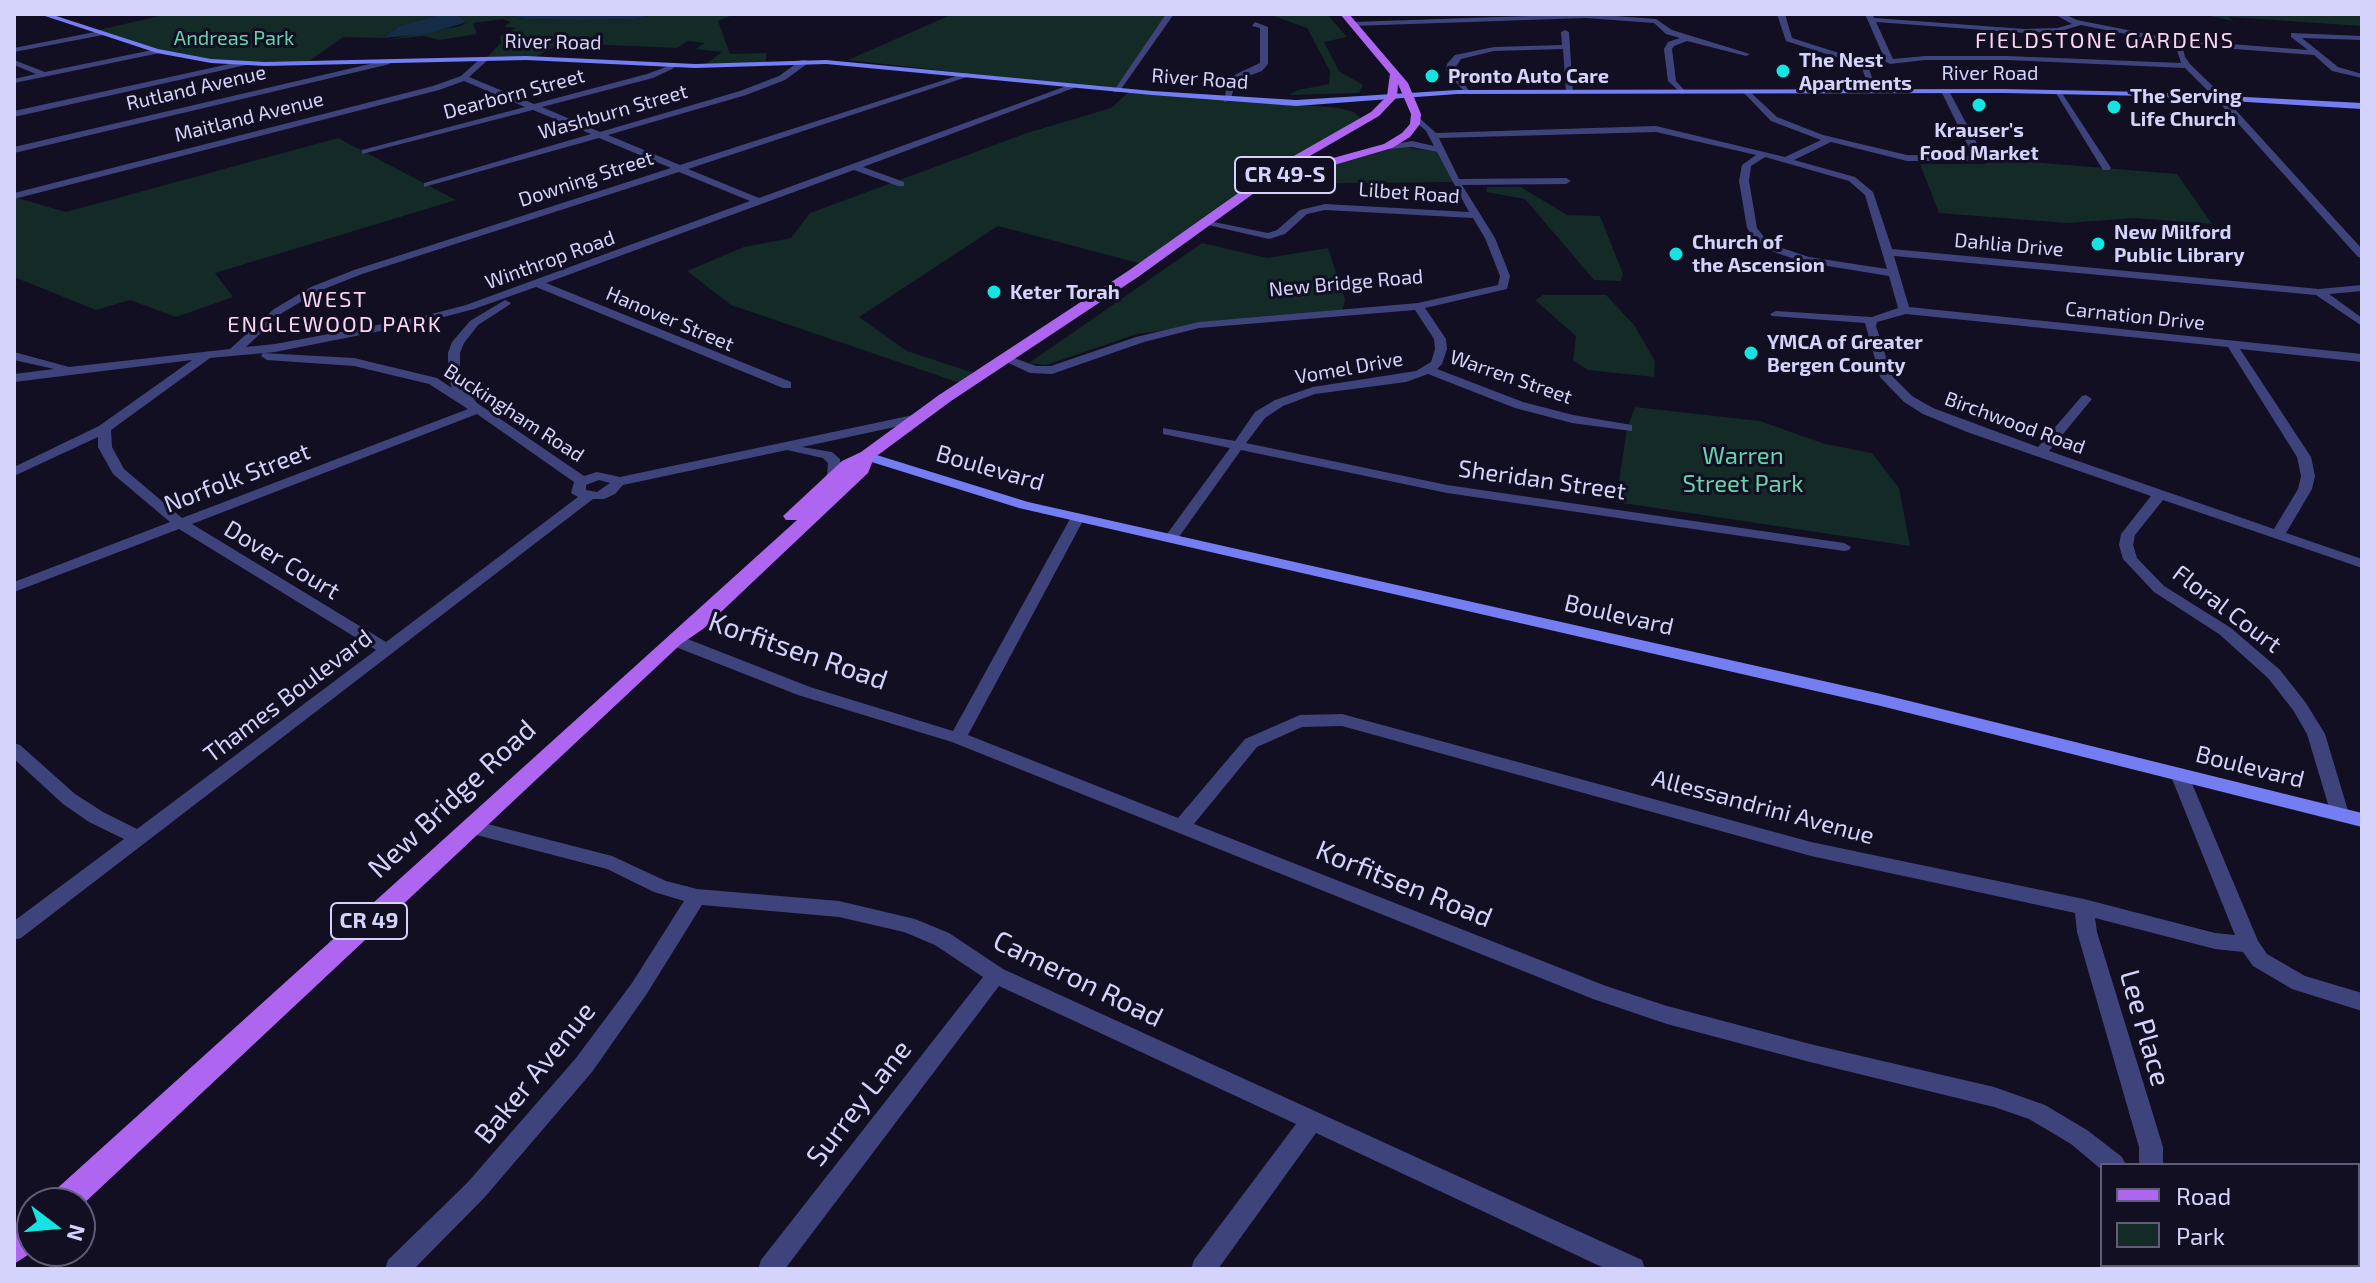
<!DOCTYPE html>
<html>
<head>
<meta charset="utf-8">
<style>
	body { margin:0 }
	#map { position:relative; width:2376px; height:1283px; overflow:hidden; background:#110f21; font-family:"Exo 2",sans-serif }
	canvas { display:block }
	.frame { position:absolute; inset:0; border:16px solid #d4d3fb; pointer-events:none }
	.legend { position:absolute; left:2100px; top:1163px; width:260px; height:104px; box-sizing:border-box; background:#110f21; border:2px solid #5f5d78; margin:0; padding:10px 14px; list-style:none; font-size:24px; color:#d4d3fb }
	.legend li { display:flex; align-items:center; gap:16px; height:40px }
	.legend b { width:40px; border:2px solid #5f5d78 }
	.north { position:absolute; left:16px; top:1187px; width:80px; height:80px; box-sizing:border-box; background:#110f21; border:2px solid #5f5d78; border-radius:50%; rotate:106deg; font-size:22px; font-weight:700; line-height:32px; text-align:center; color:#d4d3fb }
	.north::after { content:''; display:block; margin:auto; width:28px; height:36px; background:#16e4e3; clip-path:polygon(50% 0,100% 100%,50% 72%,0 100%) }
</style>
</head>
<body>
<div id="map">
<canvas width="2376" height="1283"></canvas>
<div class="frame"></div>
<ul class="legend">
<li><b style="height:10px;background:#ae65f0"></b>Road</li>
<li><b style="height:22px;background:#132a27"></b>Park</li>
</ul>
<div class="north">N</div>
</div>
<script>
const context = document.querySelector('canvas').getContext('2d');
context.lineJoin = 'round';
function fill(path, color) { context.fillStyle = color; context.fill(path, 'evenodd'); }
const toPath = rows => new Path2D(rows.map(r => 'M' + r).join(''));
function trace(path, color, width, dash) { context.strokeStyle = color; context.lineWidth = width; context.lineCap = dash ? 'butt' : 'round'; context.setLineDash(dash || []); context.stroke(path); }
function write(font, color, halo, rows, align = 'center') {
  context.font = font + ' "Exo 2",sans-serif'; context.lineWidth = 6; context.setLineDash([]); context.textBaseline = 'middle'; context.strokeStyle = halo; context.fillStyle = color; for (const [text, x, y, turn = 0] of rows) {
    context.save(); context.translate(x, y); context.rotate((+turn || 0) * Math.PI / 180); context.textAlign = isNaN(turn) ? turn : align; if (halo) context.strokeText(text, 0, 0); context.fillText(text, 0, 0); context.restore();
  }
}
const green = toPath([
	[168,14,442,14,399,26,383,38,343,37,305,64,243,63,174,55,94,31],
	[456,14,505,14,525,19,583,20,636,19,656,14,735,14,718,21,730,54,766,53,766,63,703,66,722,52,695,49,705,43,688,41,677,48,562,43,533,58,485,59,501,43,500,36,516,28,504,27,510,22,503,19,473,23,477,34,440,40,423,36,386,40,461,26,467,22],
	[953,14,1170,14,1116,90,848,60],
	[1327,14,1347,37,1324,42,1339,71,1363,85,1359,93,1289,95,1298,90,1329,84,1330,71,1307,28,1271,15],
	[2201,14,2362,14,2362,26,2229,17,2233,21],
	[1130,91,1339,108,1354,112,1361,119,1146,265,998,226,859,317,907,351,980,375,966,385,731,305,687,271,744,247,791,238,810,213,1027,133,1111,108],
	[338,138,456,200,215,273,233,297,176,317,130,300,96,310,14,277,14,197,66,212],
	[1390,145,1437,152,1456,182,1265,184,1286,174],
	[1995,159,2177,174,2212,224,2135,218,2067,223,1939,213,1920,164,1984,164],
	[1487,187,1521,187,1567,215,1600,216,1623,274,1621,281,1594,280,1525,199,1486,192],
	[1202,243,1267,258,1328,248,1345,300,1342,312,1199,325,1137,334,1046,365,1029,363],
	[1543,295,1606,295,1634,325,1655,361,1654,377,1588,370,1573,360,1576,336,1535,300],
	[1635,407,1760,421,1825,444,1872,453,1899,488,1910,546,1616,502,1627,428]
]);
const water = toPath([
	[442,14,456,14,467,22,427,34,383,38,399,26],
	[505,14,656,14,636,19,583,20,525,19]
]);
const street = toPath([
	[1166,14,1174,14,1119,92,1113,92,1166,14],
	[1588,14,1656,19,1672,30,1750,54,1746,56,1687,41,1674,46,1672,49,1676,81,1686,92,1682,94,1668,81,1664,49,1668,42,1680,38,1666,34,1654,23,1586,18,1352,26,1348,24,1352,22,1588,14],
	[1777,14,1785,14,1792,38,1867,62,1877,93,1870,91,1861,65,1786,41,1777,14],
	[1865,14,1873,14,1874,18,2025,29,2057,28,2072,24,2054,14,2064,14,2077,20,2178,40,2308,50,2291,37,2291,33,2362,36,2362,40,2302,38,2338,67,2362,74,2362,78,2332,71,2314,55,2182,45,2185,57,2190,64,2223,96,2362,249,2362,258,2358,257,2217,100,2185,68,2007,60,1925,60,1890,64,1886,62,1865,14],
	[1876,22,2025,33,2057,32,2081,25,2175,44,2181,63,2007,56,1925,56,1893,59,1876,22],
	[1255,22,1268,27,1268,64,1262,71,1235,81,1231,100,1224,102,1228,78,1260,63,1260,28,1252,26,1255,22],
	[1565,30,1569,32,1573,94,1566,92,1563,49,1494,51,1461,59,1454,70,1470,92,1466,94,1446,70,1447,64,1455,55,1494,47,1562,45,1561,32,1565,30],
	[100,31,103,35,14,52,14,48,100,31],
	[157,49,160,53,14,83,14,79,36,74,14,65,14,60,45,72,157,49],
	[482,57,489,59,469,77,534,104,647,74,674,64,674,68,653,78,542,107,600,132,740,91,779,76,801,60,807,60,807,64,785,80,746,95,608,135,680,165,966,73,973,75,688,169,759,198,1072,84,1079,86,863,167,904,182,904,186,898,186,854,170,546,283,791,382,791,388,783,388,536,287,474,309,421,323,275,352,210,358,111,430,112,447,124,469,182,518,468,409,429,384,354,366,267,360,261,356,263,353,354,358,437,378,452,388,448,376,448,353,452,342,470,321,505,300,511,303,509,305,478,325,464,343,460,353,460,376,464,386,477,403,584,476,597,472,620,477,918,414,924,418,918,422,802,447,832,452,840,459,841,475,834,479,827,475,828,463,823,458,787,450,623,485,615,494,604,499,593,499,21,938,14,940,14,921,124,839,89,822,63,804,14,759,14,743,20,745,75,794,103,812,137,829,376,650,179,529,14,592,14,582,170,522,113,474,98,447,98,437,14,476,14,467,99,426,192,360,14,382,14,374,54,369,14,360,14,352,69,367,230,349,274,309,311,287,354,270,671,168,599,138,424,187,424,183,591,134,533,110,362,154,362,150,525,107,464,81,439,90,14,199,14,193,433,86,461,76,482,57],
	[679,172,750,201,466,305,420,317,275,344,246,347,282,313,319,291,362,274,679,172],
	[477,414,574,482,571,493,578,497,386,642,192,524,477,414],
	[599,480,610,483,597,492,586,490,586,485,599,480],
	[387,60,390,64,14,153,14,147,387,60],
	[243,61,246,65,14,117,14,111,243,61],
	[1747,89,1777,117,1823,135,1907,155,1973,156,1941,91,1948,89,1983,155,1979,161,1907,161,1831,142,1794,160,1855,177,1873,192,1892,249,2319,289,2362,285,2362,291,2329,294,2362,318,2362,326,2316,295,1894,256,1909,307,2362,354,2362,362,2240,349,2311,457,2315,476,2312,489,2286,533,2362,559,2362,568,2163,500,2135,535,2133,545,2137,558,2164,586,2231,628,2280,670,2306,703,2325,734,2349,814,2347,819,2340,821,2333,819,2331,814,2307,734,2293,710,2268,678,2219,634,2154,592,2123,559,2119,545,2121,534,2151,496,1967,432,1923,414,1904,402,1880,377,1865,323,1772,316,1770,314,1776,311,1872,317,1898,308,1889,276,1803,262,1774,252,1756,241,1747,228,1739,181,1742,165,1756,155,1656,132,1439,138,1459,179,1566,178,1571,181,1566,184,1462,185,1495,238,1510,276,1507,289,1425,308,1446,339,1447,349,1442,364,1437,369,1523,402,1573,415,1632,425,1632,431,1572,423,1515,408,1428,374,1406,382,1315,394,1283,406,1265,418,1246,443,1447,485,1844,543,1851,547,1849,550,1844,551,1447,493,1241,450,1176,541,1171,542,1164,538,1230,448,1163,434,1163,428,1235,441,1255,412,1275,400,1313,387,1416,371,1431,362,1435,349,1434,339,1415,310,1199,328,1144,342,1052,374,1030,373,1000,359,1006,355,1036,366,1051,366,1136,337,1199,322,1418,303,1498,285,1500,276,1485,238,1473,218,1325,210,1307,214,1285,234,1269,239,1199,223,1204,220,1268,233,1277,230,1300,210,1325,204,1469,212,1437,152,1412,147,1388,149,1383,146,1412,141,1434,146,1426,131,1412,118,1416,115,1436,133,1656,126,1785,157,1821,140,1771,121,1744,93,1747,89],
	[1765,157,1849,181,1865,195,1887,269,1809,257,1782,248,1764,237,1757,228,1749,181,1751,166,1765,157],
	[1906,314,2228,347,2297,457,2301,476,2298,489,2274,529,2049,451,2092,399,2086,395,2082,396,2038,447,1933,408,1912,396,1892,376,1876,326,1877,322,1906,314],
	[2054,90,2060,90,2111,168,2109,170,2103,170,2054,90],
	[1078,513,1085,517,968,735,1178,818,1245,739,1300,715,1342,714,1811,842,2084,899,2215,933,2235,935,2170,774,2173,770,2179,768,2185,770,2188,774,2258,941,2267,954,2305,976,2362,993,2362,1011,2292,989,2253,966,2243,952,2215,949,2095,918,2097,932,2163,1147,2163,1165,2139,1165,2139,1147,2077,932,2075,913,1811,856,1342,726,1302,727,1257,747,1194,824,1606,986,1667,1006,1810,1044,1994,1087,2045,1105,2087,1130,2122,1157,2126,1165,2102,1165,2102,1170,2071,1144,2029,1119,1994,1107,1810,1062,1667,1024,1593,999,952,742,798,695,668,644,666,640,674,635,680,636,810,687,953,731,1071,517,1078,513],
	[472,820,612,856,666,881,697,889,839,901,915,919,949,933,1003,969,1642,1260,1645,1269,1606,1269,1316,1133,1218,1269,1191,1269,1194,1260,1296,1124,999,986,785,1269,758,1269,761,1260,983,977,935,945,904,932,839,917,702,905,646,995,592,1072,484,1198,414,1269,385,1269,388,1260,468,1182,576,1058,632,983,684,901,654,892,607,869,465,832,463,827,465,822,472,820],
	[2270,1265,2303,1265,2304,1269,2271,1269,2270,1265]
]);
const secondary = toPath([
	[39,14,50,14,158,49,211,59,265,62,526,56,695,64,826,60,1152,91,1296,100,1457,90,2004,89,2148,92,2362,103,2362,109,2148,96,2004,93,1457,94,1296,106,1152,95,826,64,695,68,526,60,265,66,211,63,157,53,39,14],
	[867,452,1028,502,1881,694,2362,813,2362,827,1881,706,1019,508,862,459,862,453,867,452]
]);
const primary = toPath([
	[1340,14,1349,14,1408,83,1421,114,1420,124,1410,137,1392,148,1290,178,1282,178,1282,173,1138,277,951,401,874,458,868,473,703,629,681,644,80,1207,80,1203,48,1203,52,1193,797,520,786,520,783,516,842,461,861,452,939,395,1128,271,1278,165,1371,112,1387,96,1390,74,1340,14],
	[1398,84,1411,114,1410,124,1402,133,1384,144,1282,172,1379,116,1397,97,1398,84],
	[32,1217,34,1251,14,1264,14,1228,32,1217]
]);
const markers = [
	[1783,71,8,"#16e4e3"],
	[1432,76,8,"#16e4e3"],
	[1979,105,8,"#16e4e3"],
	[2114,107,8,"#16e4e3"],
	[2098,244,8,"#16e4e3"],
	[1676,254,8,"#16e4e3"],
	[994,292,8,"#16e4e3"],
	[1751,353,8,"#16e4e3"]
];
const farParknames = [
	["Andreas Park",234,38]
];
const farStreetnames = [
	["River Road",553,42,1],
	["River Road",1990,73],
	["River Road",1200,79,4],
	["Rutland Avenue",196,88,-13],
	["Dearborn Street",514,94,-15],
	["Washburn Street",613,112,-16],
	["Maitland Avenue",249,117,-14],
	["Downing Street",586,179,-18],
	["Lilbet Road",1409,193,4],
	["Dahlia Drive",2009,245,5],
	["Winthrop Road",550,260,-20],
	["New Bridge Road",1346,283,-5],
	["Carnation Drive",2135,316,6],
	["Hanover Street",670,319,23],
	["Vomel Drive",1349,368,-10],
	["Warren Street",1511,377,19],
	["Buckingham Road",514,413,33],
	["Birchwood Road",2015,423,20]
];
const farPoinames = [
	["The Nest",1799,60],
	["Apartments",1799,83],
	["Pronto Auto Care",1448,76],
	["The Serving",2130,96],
	["Life Church",2130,119],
	["Krauser's",1979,130,"center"],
	["Food Market",1979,153,"center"],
	["New Milford",2114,232],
	["Public Library",2114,255],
	["Church of",1692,242],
	["the Ascension",1692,265],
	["Keter Torah",1010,292],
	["YMCA of Greater",1767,342],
	["Bergen County",1767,365]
];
const farNeighbourhoodnames = [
	["FIELDSTONE GARDENS",2105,41],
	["WEST",335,300],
	["ENGLEWOOD PARK",335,325]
];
const shields = [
	[1285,175,100],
	[369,921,76]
];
const shieldNames = [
	["CR 49-S",1285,175],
	["CR 49",369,921]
];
const parkNames = [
	["Warren",1743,456],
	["Street Park",1743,484]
];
const streetNames = [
	["Boulevard",990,468,16],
	["Norfolk Street",237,478,-21],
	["Sheridan Street",1542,480,8],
	["Dover Court",282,560,31],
	["Floral Court",2227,609,37],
	["Boulevard",1619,615,13],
	["Thames Boulevard",288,696,-37],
	["Boulevard",2250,767,14],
	["Allessandrini Avenue",1763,807,15]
];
const nearStreetnames = [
	["Korfitsen Road",798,651,19],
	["New Bridge Road",452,799,-43],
	["Korfitsen Road",1404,884,22],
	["Cameron Road",1078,979,26],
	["Lee Place",2145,1028,74],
	["Baker Avenue",535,1073,-51],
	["Surrey Lane",859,1103,-52]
];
fill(green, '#132a27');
fill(water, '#142c46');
fill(street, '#3f437b');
fill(secondary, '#747df1');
fill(primary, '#ae65f0');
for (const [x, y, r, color] of markers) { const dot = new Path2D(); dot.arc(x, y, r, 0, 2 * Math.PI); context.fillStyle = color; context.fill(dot); trace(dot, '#110f21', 3); }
write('20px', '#67d3ad', '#110f21', farParknames);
write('20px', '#d4d3fb', '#110f21', farStreetnames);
write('bold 20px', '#d4d3fb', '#110f21', farPoinames, 'left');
context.letterSpacing = '2px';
write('22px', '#fbd5f1', '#110f21', farNeighbourhoodnames);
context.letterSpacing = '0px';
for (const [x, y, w] of shields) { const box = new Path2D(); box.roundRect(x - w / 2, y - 18, w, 36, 6); context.fillStyle = '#110f21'; context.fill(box); trace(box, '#d4d3fb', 2); }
write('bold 22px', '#d4d3fb', null, shieldNames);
write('24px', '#67d3ad', '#110f21', parkNames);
write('24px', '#d4d3fb', '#110f21', streetNames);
write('28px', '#d4d3fb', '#110f21', nearStreetnames);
</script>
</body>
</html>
